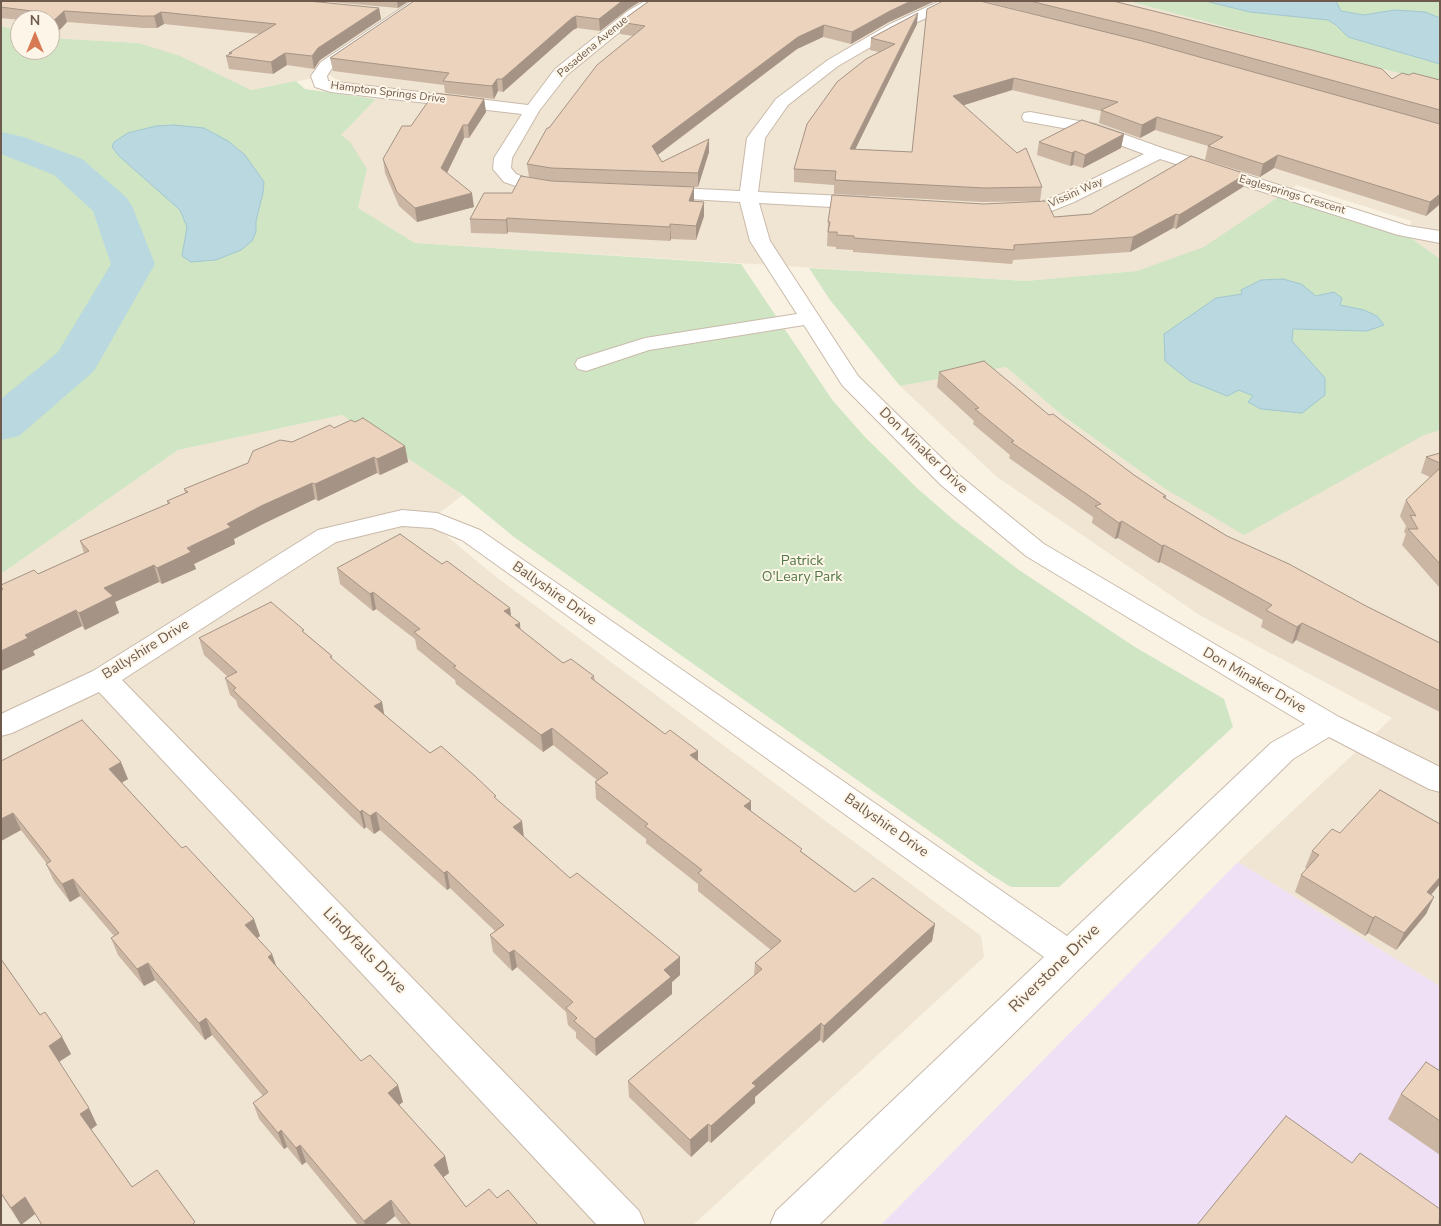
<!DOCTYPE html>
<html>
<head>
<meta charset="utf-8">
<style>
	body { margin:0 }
	#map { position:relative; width:1441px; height:1226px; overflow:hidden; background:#f9f2e3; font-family:"Nunito Sans",sans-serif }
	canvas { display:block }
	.frame { position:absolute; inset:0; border:2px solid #6e5a4c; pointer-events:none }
	.north { position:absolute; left:10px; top:10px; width:50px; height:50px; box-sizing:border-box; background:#fdf6e8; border:1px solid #c4b8aa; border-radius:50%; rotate:0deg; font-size:14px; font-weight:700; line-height:20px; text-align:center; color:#6e5a4c }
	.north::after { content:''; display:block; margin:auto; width:18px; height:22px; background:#d77a54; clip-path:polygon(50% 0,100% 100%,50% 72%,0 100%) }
</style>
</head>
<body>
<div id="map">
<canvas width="1441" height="1226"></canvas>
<div class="frame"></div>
<div class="north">N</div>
</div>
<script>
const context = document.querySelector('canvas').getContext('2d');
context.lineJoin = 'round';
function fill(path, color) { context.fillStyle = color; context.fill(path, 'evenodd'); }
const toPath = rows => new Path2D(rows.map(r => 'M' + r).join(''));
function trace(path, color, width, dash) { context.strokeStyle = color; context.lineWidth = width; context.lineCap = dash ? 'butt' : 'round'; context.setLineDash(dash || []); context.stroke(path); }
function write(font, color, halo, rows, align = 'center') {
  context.font = font + ' "Nunito Sans",sans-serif'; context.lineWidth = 4; context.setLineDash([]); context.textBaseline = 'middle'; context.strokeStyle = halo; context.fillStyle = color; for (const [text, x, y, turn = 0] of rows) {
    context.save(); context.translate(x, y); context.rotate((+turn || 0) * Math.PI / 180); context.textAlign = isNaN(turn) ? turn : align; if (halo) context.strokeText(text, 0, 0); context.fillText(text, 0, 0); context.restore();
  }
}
const residential = toPath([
	[1,1,1128,1,1440,84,1440,259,1411,238,1411,221,1297,185,1204,248,1137,271,1026,281,415,243,358,208,367,169,341,135,386,89,341,83,330,75,251,90,138,43,50,38,50,20,20,20,20,31,1,26],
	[1006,367,1063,416,1164,488,1440,430,1440,986,1238,862,1392,718,1201,616,997,477,900,386],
	[342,415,463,495,429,521,491,573,981,936,984,957,693,1225,1,1225,1,574,178,450]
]);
const education = toPath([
	[1238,862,1440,986,1440,1225,881,1225]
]);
const green = toPath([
	[1128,1,1440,1,1440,84],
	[1,26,20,31,20,50,50,50,50,38,138,43,180,56,251,90,296,81,305,89,312,90,376,99,341,135,350,142,367,169,358,208,415,243,741,264,833,401,865,437,918,489,955,521,1019,570,1135,647,1224,699,1233,727,1059,887,1011,887,990,874,514,537,463,495,342,415,178,450,1,574],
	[1280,196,1411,238,1440,259,1440,430,1424,435,1244,535,1164,488,1063,416,1006,367,900,386,830,300,809,268,1026,281,1137,271,1204,247]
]);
const water = toPath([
	[1205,1,1336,1,1341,11,1364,15,1394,10,1425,12,1440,18,1440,64,1348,37,1336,25,1328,20,1250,12,1205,1],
	[174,125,204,128,228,141,245,155,264,182,263,193,256,221,256,232,252,241,241,250,216,260,191,262,182,256,187,227,180,210,119,156,112,147,114,142,128,133,156,126,174,125],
	[1283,279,1301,284,1316,296,1334,292,1342,298,1340,305,1364,310,1377,316,1384,325,1367,331,1293,329,1292,341,1325,378,1325,395,1302,413,1261,409,1248,402,1253,396,1239,390,1227,396,1190,381,1165,361,1164,334,1216,298,1242,294,1241,290,1261,280,1283,279]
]);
const river = toPath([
	[1,132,24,137,82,159,126,197,132,206,155,264,94,371,19,436,1,440,1,399,58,352,111,264,93,211,54,175,1,154,1,132]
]);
const minor = toPath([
	[412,1,429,1,332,68,327,76,328,81,528,105,555,69,628,11,645,1,662,1,638,17,567,75,539,111,512,158,511,168,516,174,531,180,561,184,564,188,561,192,555,193,528,190,504,182,493,169,494,158,522,114,331,92,315,87,311,76,321,62,412,1],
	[940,1,959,1,957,4,900,30,838,66,788,105,765,138,758,192,867,197,874,199,876,203,874,207,867,209,759,203,770,241,858,376,959,475,1044,544,1339,717,1440,767,1440,792,1429,789,1329,737,1293,759,819,1225,770,1225,776,1211,1044,957,462,540,432,528,402,526,336,542,122,680,639,1211,645,1225,597,1225,99,692,12,733,1,736,1,714,93,671,318,530,402,510,437,513,480,530,1067,936,1271,743,1305,724,1026,556,941,485,842,385,804,325,649,350,586,371,578,369,575,364,578,359,645,338,797,314,750,241,740,202,656,197,650,196,647,192,650,188,656,187,740,191,747,138,776,99,828,60,890,24,940,1],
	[1030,112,1095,124,1165,149,1408,226,1440,231,1440,243,1398,235,1160,159,1074,202,1049,212,1013,216,1006,214,1004,210,1006,206,1039,203,1062,194,1144,154,1085,132,1024,121,1022,117,1024,113,1030,112]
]);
const wall = toPath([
	[1,1,379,8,381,19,320,60,314,69,287,65,273,74,229,69,226,56,229,55,229,53,260,34,164,24,157,28,144,28,67,22,55,35,50,26,50,20,20,20,1,18],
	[320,1,409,1,398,8],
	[414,1,627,10,600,31,577,28,573,30,503,92,498,91,494,99,445,93,444,85,333,71,330,58],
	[649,1,935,1,889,22,851,44,823,37,797,49,658,155,662,162,709,139,709,152,698,187,552,181,529,177,527,164,549,128,633,36,620,34,620,22],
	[943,1,1104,32,983,1,1113,1,1392,79,1409,75,1440,80,1440,204,1426,216,1274,168,1260,177,1205,160,1208,146,1155,130,1140,138,1099,123,1101,111,1012,90,963,105,1042,187,1040,201,982,202,834,194,834,185,794,182,794,169,879,52,870,50,871,38,917,24,855,149,912,152],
	[484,99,486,112,469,138,464,138,447,173,474,207,417,222,399,206,385,173,383,159,411,126],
	[1124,134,1121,148,1083,168,1073,165,1070,166,1037,155,1039,142],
	[551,181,694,201,704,202,704,216,696,240,671,239,670,241,524,233,508,232,507,234,471,233,470,219,512,193],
	[1243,187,1176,229,1173,228,1130,252,1013,260,1012,264,853,252,853,250,836,249,836,247,827,246,828,222,1054,217,1091,214],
	[939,372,1049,415,1134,475,1166,496,1166,499,1227,536,1440,643,1440,712,1296,640,1292,644,1261,627,1263,620,1173,569,1160,562,1158,563,1118,538,1115,539,1092,523,1093,517,1009,458,1010,455,973,424,974,421,937,387],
	[334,428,405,446,408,462,380,475,377,473,318,501,315,499,265,523,234,539,235,544,194,564,196,569,162,584,159,582,115,602,119,613,85,630,82,626,33,651,35,655,1,671,1,585,38,574,84,553,80,541,168,504,167,501,185,493,184,489,248,463,292,442],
	[1440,453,1440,588,1402,545,1406,534,1404,532,1406,526,1400,516,1406,500,1430,477,1421,473,1426,457],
	[442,564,510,608,511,616,520,623,520,629,563,663,594,676,595,681,665,734,698,751,698,761,751,811,802,852,855,892,935,924,932,941,823,1043,820,1040,755,1097,755,1103,711,1143,708,1141,691,1157,629,1097,628,1081,754,976,755,963,771,950,698,891,698,884,646,843,646,839,596,799,595,782,597,780,553,745,543,752,456,684,455,680,417,649,415,639,376,609,373,611,340,584,337,568],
	[305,633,332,656,332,659,382,702,384,715,430,753,496,799,524,837,570,878,680,975,672,982,672,994,596,1056,576,1038,576,1032,568,1025,566,1012,517,967,512,971,493,952,490,935,495,931,450,888,447,890,380,830,374,834,366,827,364,829,238,707,236,700,230,695,225,678,228,677,204,655,199,638],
	[1,761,128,779,122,783,260,936,257,938,272,954,276,966,361,1061,403,1102,399,1105,445,1156,449,1173,443,1177,466,1207,497,1198,538,1225,402,1225,395,1216,384,1225,358,1225,306,1162,302,1165,287,1147,284,1149,259,1119,253,1103,263,1096,212,1035,205,1040,155,980,144,986,118,955,111,938,114,936,80,896,70,902,54,881,46,864,47,864,21,830,1,841],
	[1340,833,1440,884,1431,895,1434,897,1426,914,1396,950,1368,933,1365,936,1295,892,1301,875,1307,869,1305,868,1312,851],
	[1,959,40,1015,62,1037,71,1054,59,1062,97,1125,91,1129,132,1187,195,1222,35,1214,21,1225,1,1194],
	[1440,1071,1440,1155,1388,1119,1401,1094]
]);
const shadedWall = toPath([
	[397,1,409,1,398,8],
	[622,1,641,1,627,10,600,31,599,19],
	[911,1,935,1,889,22,851,44,852,32,890,11],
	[379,8,381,19,320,60,314,69,312,56,318,48],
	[64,11,67,22,55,35,51,23],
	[161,12,164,24,157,28,154,16],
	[918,13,917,24,849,162,850,149],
	[576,16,577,28,573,30,503,92,502,79,572,18],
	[824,25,823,37,797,49,652,159,652,146,798,37],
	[285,53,287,65,273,74,271,62],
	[1014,78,1012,90,952,109,953,96],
	[497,79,498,91,494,99,492,86],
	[484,99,486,112,469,138,468,125],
	[1157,117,1155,130,1140,138,1142,125],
	[463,125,464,138,443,181,441,168],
	[1124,134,1121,148,1083,168,1085,155],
	[709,139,709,152,698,187,698,173],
	[1075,151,1073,165,1070,166,1072,153],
	[1278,155,1274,168,1260,177,1263,164],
	[1246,174,1243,187,1176,229,1179,215],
	[694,187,694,201,689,201],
	[472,193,474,207,417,222,415,208],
	[1440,194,1440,204,1426,216,1430,202],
	[704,202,704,216,696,240,696,226],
	[1176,214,1173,228,1130,252,1133,237],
	[507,218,508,232,507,234,506,220],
	[670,224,671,239,670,241],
	[405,446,408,462,380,475,377,459],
	[374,457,377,473,318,501,315,484],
	[312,483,315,499,265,523,234,539,235,544,194,564,196,569,162,584,157,568,227,524,261,506],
	[1122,521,1118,538,1115,539,1119,523],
	[1164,545,1160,562,1158,563,1162,546],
	[154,565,159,582,115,602,119,613,85,630,79,613,104,588],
	[373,592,376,609,373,611,370,594],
	[510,608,512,625,504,611],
	[76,610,82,626,33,651,35,655,1,671,1,651,25,635],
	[520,623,521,640,515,625],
	[1302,623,1296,640,1292,644,1297,627],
	[382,702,385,719,374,706],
	[552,728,553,745,543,752,541,735],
	[698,751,698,768,690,755],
	[121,762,128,779,115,786,109,769],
	[751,801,751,818,744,806],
	[362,810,366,827,364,829,360,812],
	[376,812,380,830,374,834,370,816],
	[13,813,21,830,1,841,1,819],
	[522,821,524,838,513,827],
	[447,871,450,888,447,890,444,873],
	[1440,877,1440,884,1418,910,1427,892],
	[73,879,80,896,70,902,62,884],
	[1434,897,1426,914,1396,950,1404,933],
	[1375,916,1368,933,1365,936,1373,918],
	[254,919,260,936,251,942,245,925],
	[935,924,932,941,823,1043,824,1026],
	[514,950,517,967,512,971,509,953],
	[272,954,278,971,268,957],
	[680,957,680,975,672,982,672,994,596,1056,595,1039,664,970],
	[148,963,155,980,144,986,137,969],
	[206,1018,212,1035,205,1040,199,1023],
	[821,1023,820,1040,755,1097,755,1103,711,1143,711,1126,752,1083],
	[62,1037,71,1054,57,1063,49,1046],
	[398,1085,403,1102,392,1110,388,1093],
	[89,1108,97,1125,89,1131,80,1114],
	[708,1124,708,1141,691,1157,690,1140],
	[281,1130,287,1147,284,1149,278,1133],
	[300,1145,306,1162,302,1165,296,1148],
	[445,1156,449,1173,437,1182,434,1165],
	[25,1197,35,1214,21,1225,11,1208],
	[391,1200,395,1216,384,1225,365,1225,364,1221]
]);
const building = toPath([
	[1,1,308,1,379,8,318,48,312,56,285,53,271,62,226,56,232,53,229,53,276,24,161,12,154,16,141,16,64,11,51,23,46,13,1,7,1,1],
	[414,1,622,1,599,19,576,16,572,18,502,79,497,79,492,86,443,81,449,73,330,58,414,1],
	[649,1,911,1,890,11,852,32,824,25,798,37,652,146,662,162,709,139,698,173,551,168,527,164,547,128,549,128,597,65,645,26,620,22,649,1],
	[943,1,980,1,1142,41,1440,124,1440,194,1430,202,1278,155,1263,164,1208,146,1223,137,1157,117,1142,125,1101,110,1118,102,1014,78,953,96,1017,153,1026,148,1042,187,984,188,835,180,836,171,794,169,807,124,837,82,866,59,895,44,871,38,918,13,850,149,912,152,927,9,943,1],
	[1030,1,1113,1,1312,50,1382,69,1392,79,1402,73,1409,75,1413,73,1440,80,1440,110,1153,31,1030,1],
	[434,93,484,99,468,125,463,125,441,168,472,193,415,208,397,192,383,159,402,126,411,126,434,93],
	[1082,120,1124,134,1085,155,1075,151,1072,153,1039,142,1082,120],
	[1191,156,1246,174,1179,215,1176,214,1133,237,1014,245,1014,250,854,238,854,236,837,235,837,232,828,232,830,222,828,222,832,195,984,204,1047,201,1054,217,1091,214,1191,156],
	[521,176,551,181,694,187,689,201,704,202,696,226,670,224,670,227,523,219,507,218,506,220,470,219,484,193,512,193,521,176],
	[984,361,1049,415,1053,414,1134,475,1166,496,1163,497,1227,536,1289,564,1366,606,1440,643,1440,691,1302,623,1297,627,1266,610,1272,605,1177,552,1164,545,1162,546,1122,521,1119,523,1095,506,1101,504,1011,442,1014,441,975,409,979,408,939,372,984,361],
	[363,418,405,446,377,459,374,457,315,484,312,483,261,506,227,524,231,527,187,548,191,552,157,568,154,565,104,588,113,596,79,613,76,610,25,635,28,638,1,651,1,590,3,589,1,587,1,585,34,570,38,574,89,551,80,541,170,503,167,501,188,492,184,489,248,463,253,451,280,440,292,442,330,425,334,428,351,420,355,422,363,418],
	[1440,453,1440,463,1426,457,1440,453],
	[1440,468,1440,564,1408,529,1418,529,1410,515,1416,516,1406,500,1440,468],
	[400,534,442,564,447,561,510,608,504,611,520,623,515,625,563,663,571,659,594,676,591,678,665,734,670,730,698,751,690,755,751,801,744,806,802,849,800,851,855,892,873,878,935,924,824,1026,821,1023,752,1083,756,1086,711,1126,708,1124,690,1140,628,1081,762,969,755,963,781,941,698,873,702,870,645,826,648,824,595,782,608,773,552,728,541,735,453,667,456,666,414,632,420,629,373,592,370,594,337,568,400,534],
	[271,602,304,630,302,631,332,656,330,657,382,702,374,706,430,753,441,746,475,776,496,796,494,797,522,821,513,827,570,878,577,873,680,957,664,970,671,977,595,1039,574,1021,577,1018,566,1008,573,1002,514,950,509,953,490,935,504,925,447,871,444,873,376,812,370,816,362,810,360,812,233,690,236,688,225,678,237,672,199,638,271,602],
	[82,720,121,762,109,769,182,848,186,846,254,919,245,925,272,954,268,957,361,1061,370,1055,398,1085,388,1093,445,1156,434,1165,466,1207,489,1189,497,1198,508,1190,538,1225,411,1225,391,1200,364,1221,300,1145,296,1148,281,1130,278,1133,253,1103,268,1092,206,1018,199,1023,148,963,137,969,111,938,119,933,73,879,62,884,46,864,51,861,13,813,1,819,1,761,82,720],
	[1380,790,1440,824,1440,877,1427,892,1434,897,1404,933,1375,916,1373,918,1301,875,1319,855,1312,851,1332,829,1340,833,1380,790],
	[1,959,40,1015,45,1012,62,1037,49,1046,89,1108,80,1114,132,1187,157,1170,195,1222,192,1225,42,1225,25,1197,11,1208,1,1193,1,959],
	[1426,1062,1440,1071,1440,1121,1401,1094,1426,1062],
	[1286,1116,1352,1163,1360,1153,1440,1209,1439,1225,1197,1225,1286,1116]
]);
const farStreetnames = [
	["Pasadena Avenue",593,47,-40],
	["Hampton Springs Drive",388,93,7],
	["Vissini Way",1076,193,-24],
	["Eaglesprings Crescent",1292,195,17]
];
const streetNames = [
	["Don Minaker Drive",923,451,44],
	["Ballyshire Drive",554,594,35],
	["Ballyshire Drive",146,650,-32],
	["Don Minaker Drive",1254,681,30],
	["Ballyshire Drive",886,826,35]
];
const parkNames = [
	["Patrick",802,562],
	["O'Leary Park",802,578]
];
const nearStreetnames = [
	["Lindyfalls Drive",364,951,46],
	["Riverstone Drive",1055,969,-44]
];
fill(residential, '#f0e4d2');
fill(education, '#efe0f5');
fill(green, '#cfe5c3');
fill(water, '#bad8e0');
trace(water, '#a1c7d1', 1);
fill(river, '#bad8e0');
trace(minor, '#c9baab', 2);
fill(minor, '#fff');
fill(wall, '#cbb5a3');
fill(shadedWall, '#a59485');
fill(building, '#ecd3be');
trace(building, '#a59485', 1);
write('11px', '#6e5a4c', '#fdf6e8', farStreetnames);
write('14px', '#6e5a4c', '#fdf6e8', streetNames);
write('14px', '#547948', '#fdf6e8', parkNames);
write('16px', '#6e5a4c', '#fdf6e8', nearStreetnames);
</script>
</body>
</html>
